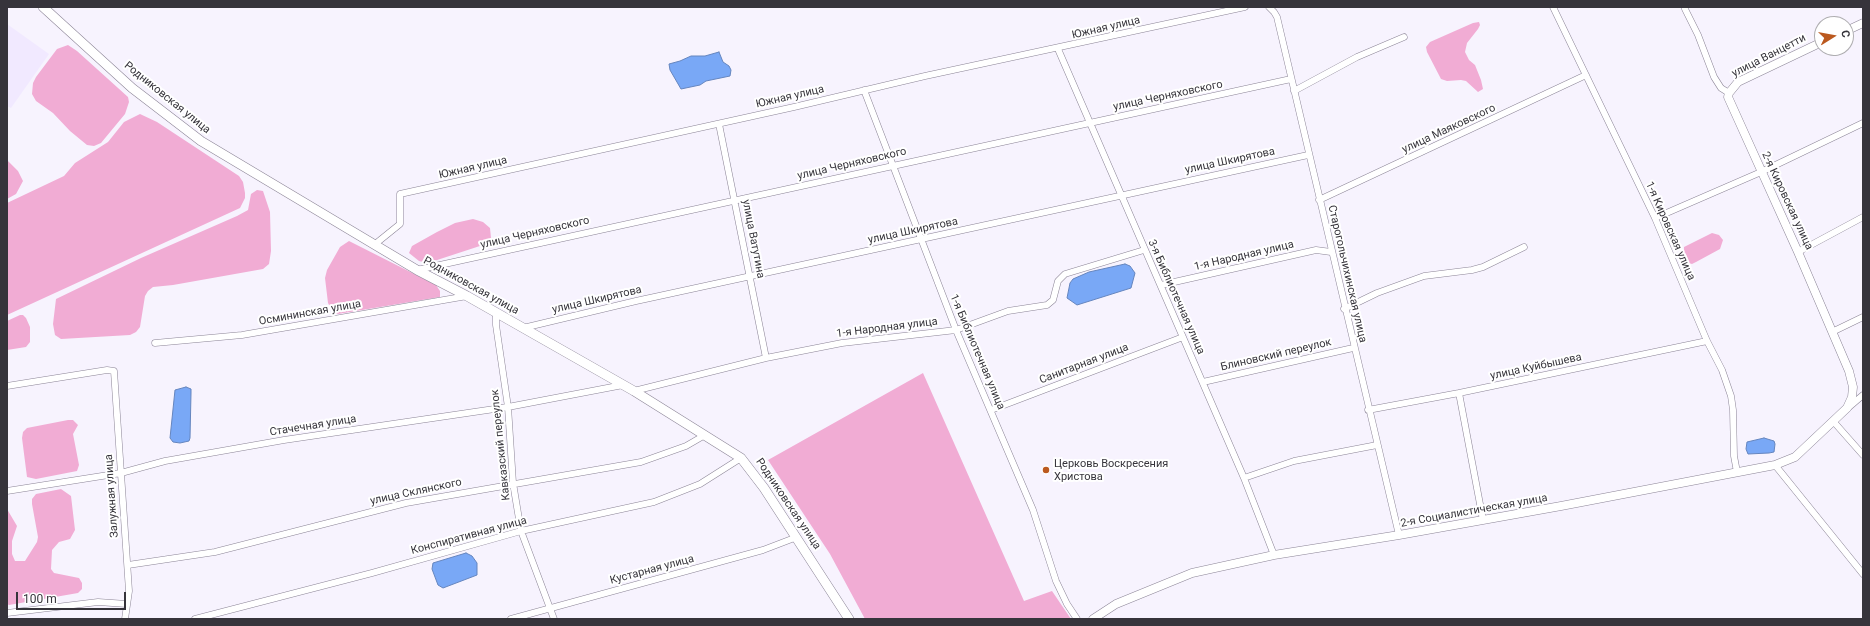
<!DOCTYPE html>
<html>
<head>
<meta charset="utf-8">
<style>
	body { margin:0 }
	#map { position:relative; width:1870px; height:626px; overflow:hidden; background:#f7f3fe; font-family:Roboto,sans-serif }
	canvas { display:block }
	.frame { position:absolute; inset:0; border:8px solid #36343b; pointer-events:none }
	.north { position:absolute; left:1814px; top:16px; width:40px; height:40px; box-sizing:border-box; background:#fff; border:1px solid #afaeb1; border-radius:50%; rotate:79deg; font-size:11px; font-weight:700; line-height:16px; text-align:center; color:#36343b }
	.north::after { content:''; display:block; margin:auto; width:14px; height:18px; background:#bb591f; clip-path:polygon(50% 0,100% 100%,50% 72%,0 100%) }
	.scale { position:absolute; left:16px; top:592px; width:110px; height:18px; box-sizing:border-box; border:2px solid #36343b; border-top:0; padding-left:5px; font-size:12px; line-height:14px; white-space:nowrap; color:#36343b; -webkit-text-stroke:3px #fff; paint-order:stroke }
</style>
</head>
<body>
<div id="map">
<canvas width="1870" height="626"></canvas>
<div class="frame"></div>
<div class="north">С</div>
<div class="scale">100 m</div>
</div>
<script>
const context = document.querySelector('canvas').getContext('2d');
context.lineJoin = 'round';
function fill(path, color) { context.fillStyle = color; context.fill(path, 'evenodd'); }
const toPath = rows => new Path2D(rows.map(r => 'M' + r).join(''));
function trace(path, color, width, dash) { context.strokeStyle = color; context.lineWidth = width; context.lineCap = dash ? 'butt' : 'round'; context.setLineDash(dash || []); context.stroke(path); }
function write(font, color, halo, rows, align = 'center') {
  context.font = font + ' Roboto,sans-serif'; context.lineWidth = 4; context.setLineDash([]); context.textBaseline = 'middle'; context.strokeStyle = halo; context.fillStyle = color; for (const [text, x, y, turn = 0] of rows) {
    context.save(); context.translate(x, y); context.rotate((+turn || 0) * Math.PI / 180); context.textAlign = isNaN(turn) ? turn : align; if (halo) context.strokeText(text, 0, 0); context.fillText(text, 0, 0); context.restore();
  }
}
const built = toPath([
	[7,24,49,54,11,108,7,106]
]);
const green = toPath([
	[1479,22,1480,25,1478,29,1467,43,1465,52,1469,60,1475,65,1481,80,1483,89,1478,92,1466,81,1461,80,1447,81,1441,79,1427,52,1426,47,1430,42,1473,23],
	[68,45,77,51,128,97,129,102,125,114,101,143,94,146,87,145,70,131,53,113,36,101,32,94,33,83,36,77,57,49],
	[140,114,157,122,239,176,243,182,245,193,245,198,240,208,7,315,7,203,64,176,75,163,108,142,124,122],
	[7,160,18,171,23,181,16,194,7,199],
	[257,190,263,191,270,212,271,251,269,264,263,269,173,285,153,287,148,291,145,296,140,327,136,332,130,335,61,339,55,335,53,324,56,299,141,258,237,216,248,210,251,194],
	[473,219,483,222,490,228,491,238,486,244,428,263,419,261,409,253,412,246,437,232,455,223],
	[1712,233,1719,235,1723,240,1720,249,1696,262,1692,264,1689,263,1684,255,1684,247],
	[349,241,436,285,440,291,440,297,338,314,333,312,328,303,325,278,327,270,340,247],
	[20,315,23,315,26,318,30,327,30,342,26,347,7,350,7,321],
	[923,373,1024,601,1052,591,1071,619,865,619,830,554,768,460],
	[68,420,73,420,78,425,73,434,79,465,77,471,36,479,27,477,22,438,23,432,27,428],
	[61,489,71,496,75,530,70,539,59,542,52,550,51,569,54,573,79,578,82,583,82,589,78,593,9,605,7,604,7,509,17,526,12,541,12,554,15,561,25,561,37,542,38,537,32,504,32,499,36,494]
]);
const water = toPath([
	[719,52,723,62,729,66,731,70,730,76,706,81,700,85,681,89,670,70,669,64,680,61,691,56,705,56,719,52],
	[1125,264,1130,266,1135,273,1131,288,1077,305,1067,298,1070,283,1073,279,1089,272,1125,264],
	[186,387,191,389,191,393,190,438,189,441,180,443,173,442,170,438,175,390,186,387],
	[1764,438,1774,441,1775,444,1774,452,1769,453,1748,454,1746,449,1747,442,1764,438],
	[466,553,472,556,477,563,477,575,443,588,438,585,432,569,433,563,466,553]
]);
const minor = toPath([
	[1269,7,1274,12,1277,17,1399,535],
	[1553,7,1655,218,1707,341,1722,370,1731,396,1733,410,1734,456,1737,472],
	[1685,9,1698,35,1714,77,1721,88,1729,93],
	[1058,49,1244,478,1274,555],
	[864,90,956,330,1033,510,1056,581,1067,604,1077,619],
	[1294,91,1357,57,1404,37],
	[719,124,766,358],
	[1319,200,1586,75],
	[1655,218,1761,172,1863,123],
	[374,245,400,224,400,194,794,107,925,76,1245,7],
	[1798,252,1863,217],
	[417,270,1291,79],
	[1161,285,1316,250,1331,252],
	[1344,309,1377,293,1424,276,1472,270,1483,267,1524,247],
	[496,312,496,325,508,407,513,483,521,531,554,619],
	[523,328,636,301,1308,155],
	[1832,332,1863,317],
	[155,343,242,335,467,296],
	[1203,382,1353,348],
	[7,386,107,370,114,371,129,591,125,619],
	[634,391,766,358,842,343,956,330,1008,311,1047,305,1053,300,1058,281,1065,274,1144,250],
	[1459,393,1483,520],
	[1849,407,1863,395],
	[991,410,1183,337],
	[1368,410,1459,393,1707,341],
	[1833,421,1863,455],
	[1775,465,1863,574],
	[1244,478,1294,461,1377,445],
	[7,491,121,473,165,461,284,440,508,407,623,385],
	[128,565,215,552,406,503,641,462,686,446,705,435],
	[7,613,98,602,127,604],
	[195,619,372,573,521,531,654,502,700,484,741,458],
	[511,619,763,550,797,537]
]);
const tertiary = toPath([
	[1846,31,1863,23],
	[1093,619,1116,604,1192,573,1274,555,1399,535,1561,506,1775,465,1795,457,1847,408,1852,397,1853,387,1849,371,1798,252,1728,97,1729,93,1738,82,1822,42]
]);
const secondary = toPath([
	[43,7,132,88,201,141,417,270,467,296,634,391,741,458,764,488,849,619]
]);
const markers = [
	[1046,470,4,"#bb591f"]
];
const streetNames = [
	["Южная улица",1106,28,-13],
	["улица Ванцетти",1769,56,-27],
	["улица Черняховского",1168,96,-12],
	["Южная улица",790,97,-13],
	["Родниковская улица",167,98,39],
	["улица Маяковского",1449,129,-25],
	["улица Шкирятова",1230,161,-12],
	["улица Черняховского",852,164,-13],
	["Южная улица",473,168,-13],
	["2-я Кировская улица",1787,201,65],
	["улица Шкирятова",913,231,-12],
	["1-я Кировская улица",1670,231,66],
	["улица Черняховского",535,233,-13],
	["улица Ватутина",753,239,79],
	["1-я Народная улица",1244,256,-13],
	["Старогольчихинская улица",1347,274,77],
	["Родниковская улица",471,286,29],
	["3-я Библиотечная улица",1176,297,66],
	["улица Шкирятова",597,300,-13],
	["Осмининская улица",310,313,-10],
	["1-я Народная улица",887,328,-7],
	["1-я Библиотечная улица",977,352,67],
	["Блиновский переулок",1276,355,-13],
	["Санитарная улица",1084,364,-21],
	["улица Куйбышева",1536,367,-12],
	["Стачечная улица",313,426,-9],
	["Кавказский переулок",501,445,-96],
	["улица Склянского",416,492,-12],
	["Залужная улица",112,496,-94],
	["Родниковская улица",788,504,56],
	["2-я Социалистическая улица",1474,511,-10],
	["Конспиративная улица",469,536,-15],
	["Кустарная улица",652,570,-15]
];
const poiNames = [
	["Церковь Воскресения",1054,464],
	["Христова",1054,477]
];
fill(built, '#f1e9ff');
fill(green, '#f1acd4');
fill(water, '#79a8f6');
trace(water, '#6585be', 1);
trace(minor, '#8b8496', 7);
trace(tertiary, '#8b8496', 9);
trace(secondary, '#8b8496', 10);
trace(minor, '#fff', 6);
trace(tertiary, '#fff', 8);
trace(secondary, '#fff', 9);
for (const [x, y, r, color] of markers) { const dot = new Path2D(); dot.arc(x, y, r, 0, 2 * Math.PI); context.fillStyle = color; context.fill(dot); trace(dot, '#fff', 1.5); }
write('11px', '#36343b', '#fff', streetNames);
write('11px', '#36343b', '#fff', poiNames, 'left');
</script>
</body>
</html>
